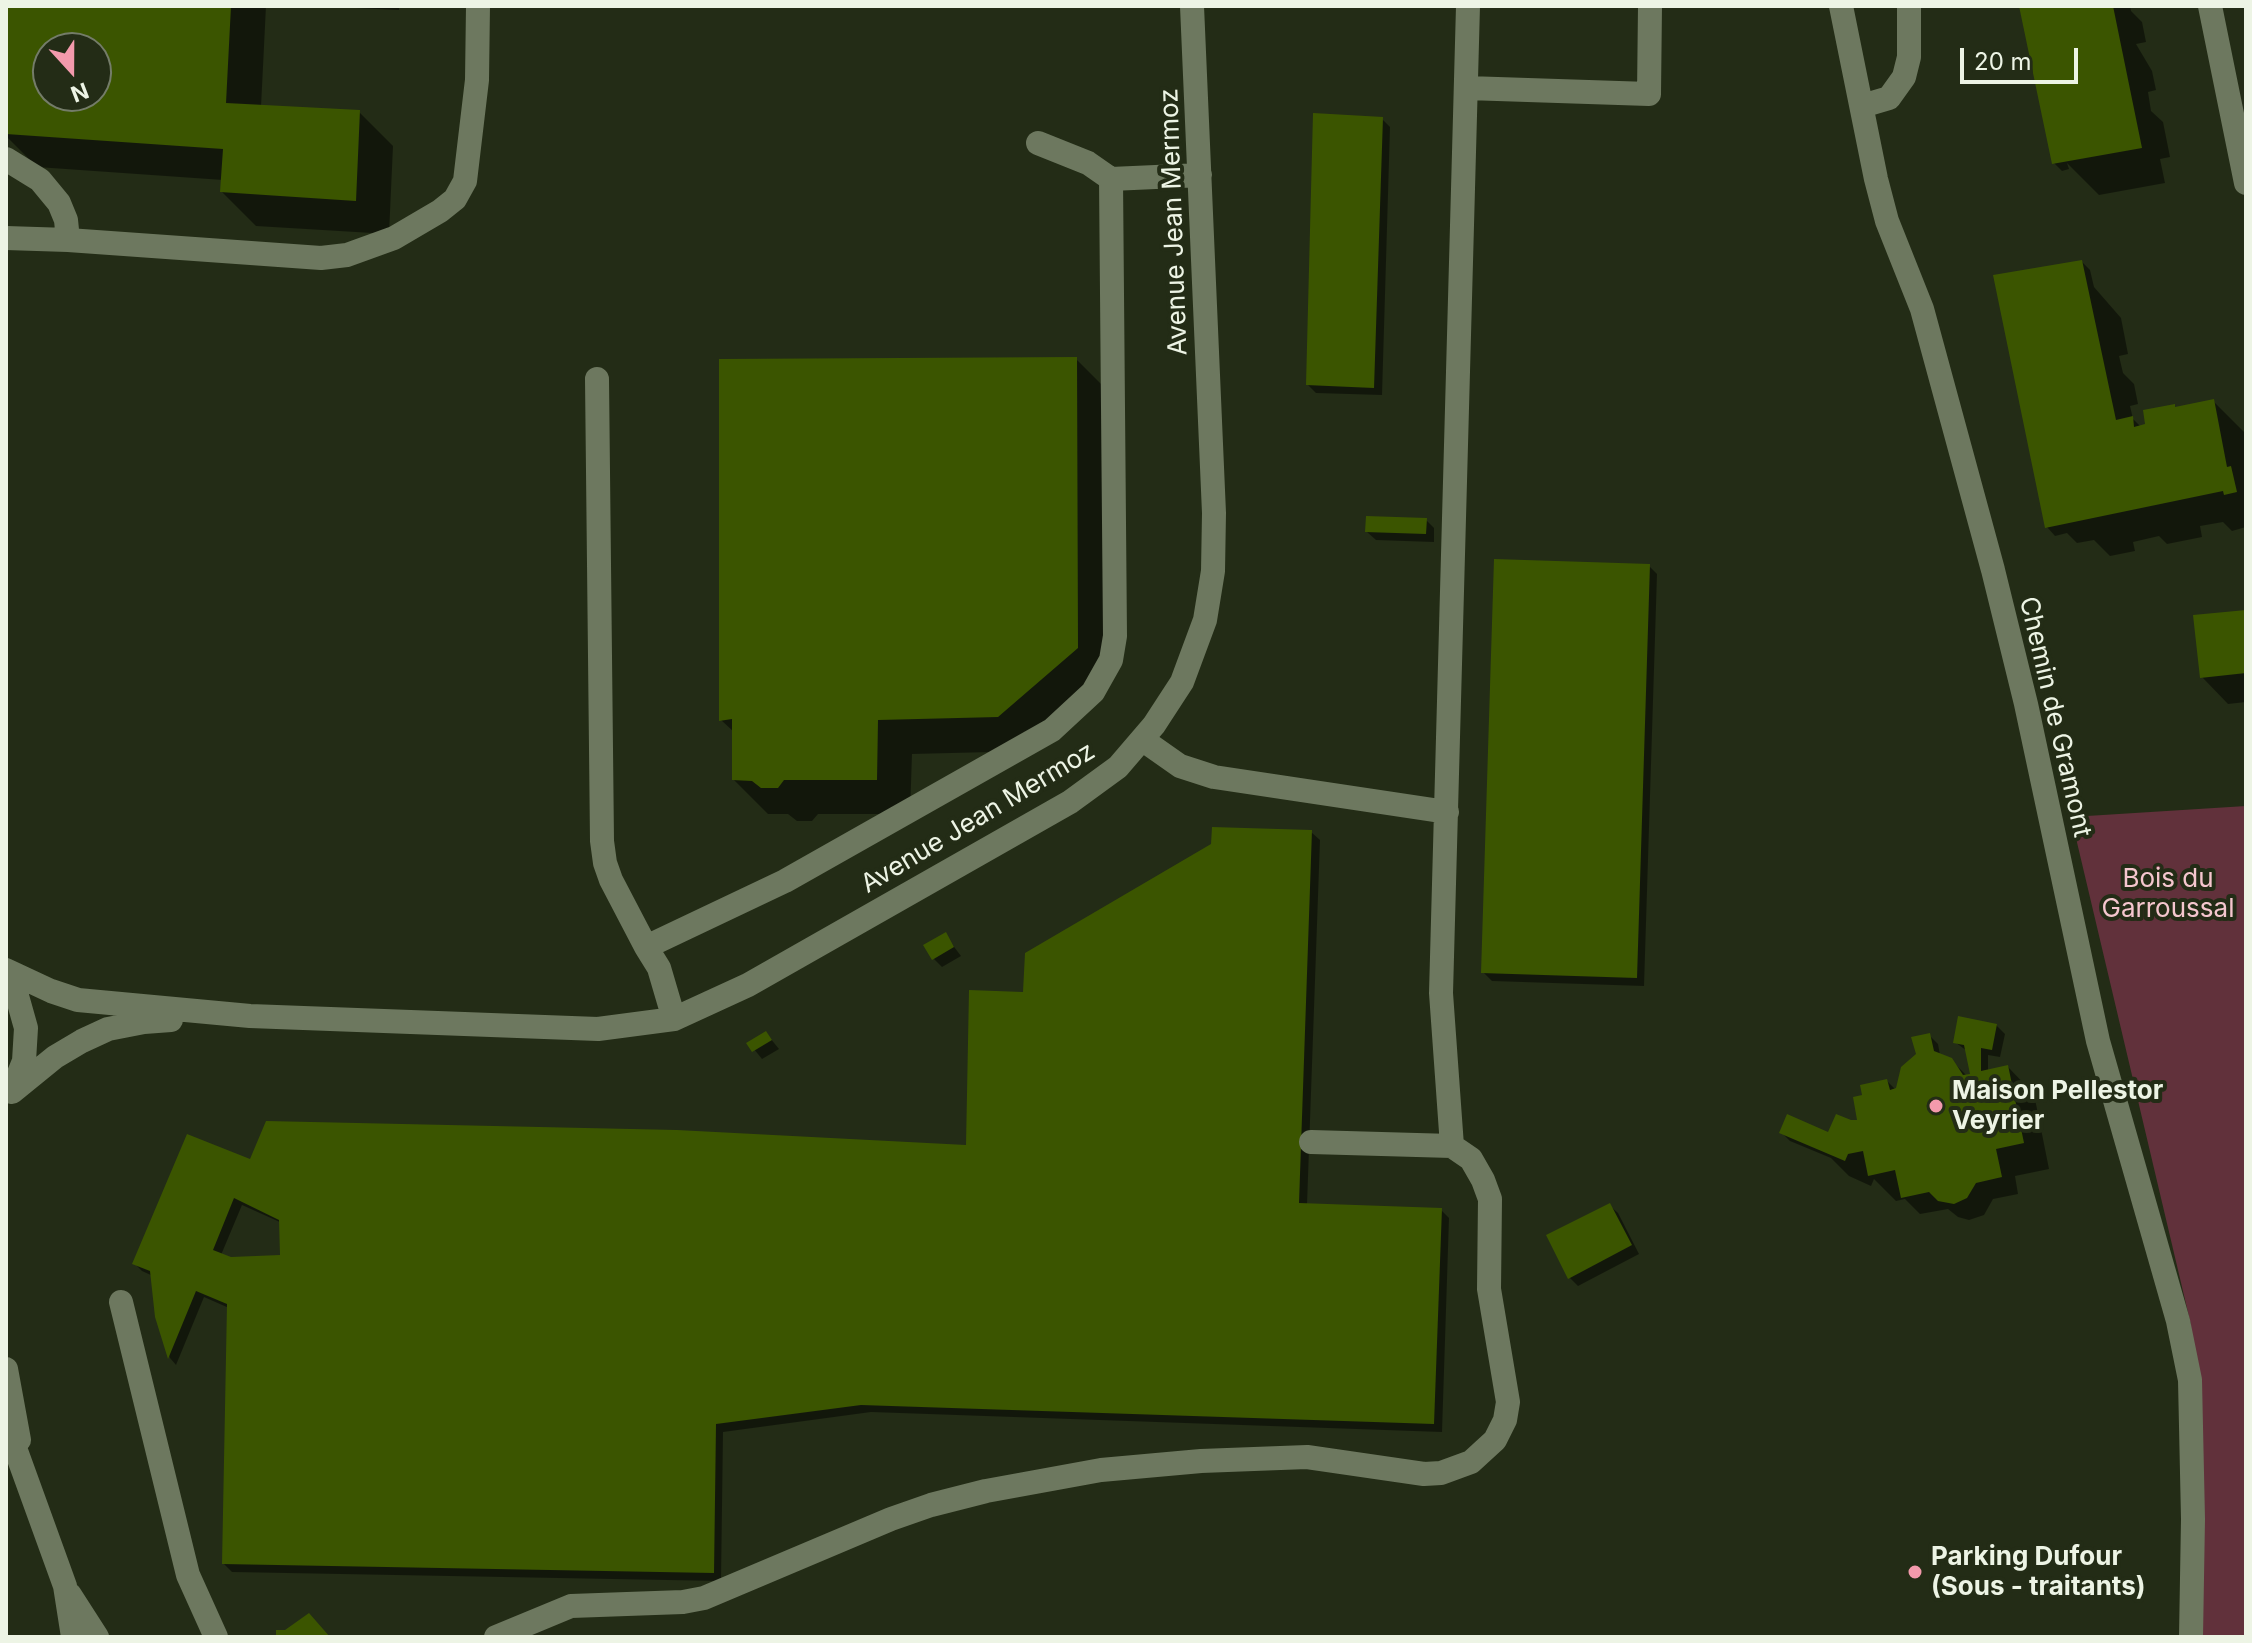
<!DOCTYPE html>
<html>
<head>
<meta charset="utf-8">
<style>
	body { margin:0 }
	#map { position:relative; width:2252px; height:1643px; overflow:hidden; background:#232c16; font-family:Inter,sans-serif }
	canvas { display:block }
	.frame { position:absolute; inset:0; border:8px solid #edf4e5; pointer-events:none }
	.north { position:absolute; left:32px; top:32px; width:80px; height:80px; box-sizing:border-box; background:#232c16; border:2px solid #747c69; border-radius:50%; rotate:159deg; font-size:22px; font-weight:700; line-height:32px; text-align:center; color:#edf4e5 }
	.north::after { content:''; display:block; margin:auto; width:28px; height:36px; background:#f39aac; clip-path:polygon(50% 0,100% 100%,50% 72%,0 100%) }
	.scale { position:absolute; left:1960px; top:48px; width:118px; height:36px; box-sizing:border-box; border:4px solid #edf4e5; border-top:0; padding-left:10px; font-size:24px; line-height:28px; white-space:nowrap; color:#edf4e5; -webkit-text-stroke:6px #232c16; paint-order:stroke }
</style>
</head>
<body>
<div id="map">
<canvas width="2252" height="1643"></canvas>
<div class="frame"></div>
<div class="north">N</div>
<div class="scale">20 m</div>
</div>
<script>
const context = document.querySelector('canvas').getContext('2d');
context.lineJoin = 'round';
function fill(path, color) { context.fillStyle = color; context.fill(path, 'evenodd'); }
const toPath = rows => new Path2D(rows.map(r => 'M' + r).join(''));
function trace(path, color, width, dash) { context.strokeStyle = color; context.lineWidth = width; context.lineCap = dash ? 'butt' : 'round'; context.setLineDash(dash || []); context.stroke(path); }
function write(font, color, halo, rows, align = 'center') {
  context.font = font + ' Inter,sans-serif'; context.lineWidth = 8; context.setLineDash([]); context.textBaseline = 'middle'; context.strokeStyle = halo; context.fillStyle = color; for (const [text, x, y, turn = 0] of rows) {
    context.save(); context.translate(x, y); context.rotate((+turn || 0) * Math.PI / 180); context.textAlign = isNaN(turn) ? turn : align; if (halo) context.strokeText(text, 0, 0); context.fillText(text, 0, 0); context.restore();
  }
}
const green = toPath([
	[2246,806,2246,1637,2194,1637,2191,1325,2071,817]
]);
const shadow = toPath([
	[6,6,266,6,261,107,359,112,393,146,389,234,256,226,222,192,223,180,37,167,6,136],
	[48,48,96,48,96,96,48,96],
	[312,6,399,6,399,10],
	[2021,6,2130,6,2131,11,2142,22,2146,42,2136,44,2152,71,2156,90,2148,92,2151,111,2163,122,2170,157,2160,159,2165,183,2099,195,2067,163,2069,169,2062,171,2054,163],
	[1382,119,1390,127,1382,395,1316,393,1308,385],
	[2082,262,2090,270,2094,287,2121,318,2128,354,2119,356,2123,373,2134,384,2138,404,2130,406,2133,419,2141,427,2177,409,2213,401,2246,434,2246,527,2232,531,2223,522,2200,526,2202,537,2167,544,2159,536,2133,542,2135,551,2110,556,2094,540,2077,543,2067,533,2055,536,2047,527],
	[1076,359,1110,393,1111,682,1032,751,912,754,910,814,818,814,812,821,797,821,788,814,768,814,734,780,734,732,721,720],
	[1426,520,1434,528,1434,542,1376,540,1367,532],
	[1649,566,1657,574,1644,986,1492,981,1483,972],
	[2246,611,2246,702,2228,704,2202,677],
	[1311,832,1320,840,1307,1205,1441,1210,1449,1218,1442,1432,871,1412,723,1432,721,1581,232,1572,224,1564,229,1308,204,1297,176,1365,170,1358,157,1317,153,1276,142,1271,134,1263,251,1162,968,1147,1025,994],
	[242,1205,282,1223,282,1257,231,1259,221,1255],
	[945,935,961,956,942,967,934,959],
	[1996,1025,2005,1034,2000,1057,1988,1055,1988,1071,2008,1067,2034,1094,2049,1169,2015,1176,2018,1194,1993,1199,1984,1215,1969,1220,1958,1217,1948,1209,1920,1214,1905,1199,1896,1201,1874,1179,1871,1186,1849,1176,1831,1158,1790,1141,1781,1132,1827,1134,1860,1121,1887,1081,1898,1092,1929,1035,1938,1044,1940,1055,1951,1060,1967,1076,1972,1075,1967,1051,1955,1042],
	[766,1033,779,1049,762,1059,749,1043],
	[1609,1205,1618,1213,1639,1254,1578,1286,1570,1278]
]);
const building = toPath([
	[6,6,231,6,226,103,360,110,356,201,220,192,223,149,6,134],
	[48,48,96,48,96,96,48,96],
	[2019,6,2113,6,2142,148,2052,164],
	[1313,113,1383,117,1374,388,1306,385],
	[2082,260,2116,420,2133,416,2134,427,2145,424,2143,410,2175,404,2175,407,2214,399,2227,467,2231,466,2237,492,2224,495,2223,491,2045,528,1993,275],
	[1077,357,1078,648,998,717,878,720,877,780,784,780,778,788,761,788,752,781,732,780,732,719,719,721,719,359],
	[1366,516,1427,518,1426,534,1365,532],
	[1494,559,1650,564,1637,978,1481,973],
	[2246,610,2246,673,2200,678,2193,615],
	[1212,827,1312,830,1299,1203,1442,1208,1434,1424,861,1405,716,1424,714,1573,222,1564,227,1304,196,1291,168,1359,155,1317,150,1271,132,1264,187,1134,250,1159,266,1121,677,1130,966,1145,969,990,1023,992,1025,953,1211,844],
	[234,1198,279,1220,280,1255,231,1257,213,1250],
	[946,932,954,947,932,960,923,945],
	[1958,1016,1997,1024,1992,1050,1981,1048,1981,1071,2008,1065,2024,1143,1996,1149,2002,1177,1976,1183,1967,1198,1954,1204,1938,1201,1929,1192,1901,1198,1895,1170,1868,1176,1863,1151,1848,1154,1845,1161,1779,1133,1787,1114,1828,1132,1836,1114,1851,1120,1857,1120,1853,1097,1862,1095,1860,1085,1887,1079,1890,1090,1896,1088,1901,1067,1916,1054,1911,1037,1930,1033,1934,1051,1952,1058,1963,1075,1970,1074,1964,1045,1953,1043],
	[766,1031,772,1040,752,1052,746,1043],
	[1610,1203,1632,1245,1568,1279,1546,1235],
	[309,1613,330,1637,276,1637,276,1630,285,1630]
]);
const minor = toPath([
	[1841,6,1876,179,1887,221,1922,309,1993,570,2026,704,2098,1041,2178,1321,2190,1380,2193,1519,2191,1637],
	[2210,6,2246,183],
	[1467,88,1649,94,1650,6],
	[1862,106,1889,98,1904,77,1909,57,1909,6],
	[6,159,40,180,59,203,66,220,68,240],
	[1111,179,1200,175],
	[6,238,68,240,321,258,347,255,394,238,440,211,455,199,465,181,477,80,478,6],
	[597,379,602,841,605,863,611,880,646,947],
	[1143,740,1180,766,1214,777,1447,812],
	[6,970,51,991,78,1000,250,1016,598,1029,674,1019,748,985,1070,802,1118,767,1154,725,1182,682,1205,620,1213,571,1214,513,1192,6],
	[6,977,17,996,26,1028,24,1061,13,1088],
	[674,1019,659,968,646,947,785,881,1052,730,1093,692,1111,660,1115,636,1111,179,1088,163,1038,143],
	[12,1092,55,1057,82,1041,108,1029,144,1022,171,1020],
	[1452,1146,1441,993,1468,6],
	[121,1302,188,1575,216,1637],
	[6,1369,19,1440],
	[6,1423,65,1586,73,1637],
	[70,1595,97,1637],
	[496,1637,571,1606,683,1602,704,1598,891,1519,931,1505,986,1491,1101,1470,1201,1461,1307,1457,1424,1474,1441,1473,1471,1462,1495,1440,1505,1420,1508,1402,1489,1289,1490,1199,1483,1180,1471,1159,1452,1146,1311,1142]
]);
const markers = [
	[1936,1106,8,"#f39aac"],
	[1915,1572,8,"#f39aac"]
];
const streetNames = [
	["Avenue Jean Mermoz",1174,222,-92],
	["Chemin de Gramont",2055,717,77],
	["Avenue Jean Mermoz",978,818,-31]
];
const parkNames = [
	["Bois du",2168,879],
	["Garroussal",2168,909]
];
const poiNames = [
	["Maison Pellestor",1952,1091],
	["Veyrier",1952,1121],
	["Parking Dufour",1931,1557],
	["(Sous - traitants)",1931,1587]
];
fill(green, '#61313b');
fill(shadow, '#0007');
fill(building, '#3b5500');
trace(minor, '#6d785f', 24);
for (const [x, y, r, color] of markers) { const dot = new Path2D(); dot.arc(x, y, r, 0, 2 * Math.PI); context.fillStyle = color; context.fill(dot); trace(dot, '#232c16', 3); }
write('26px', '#edf4e5', '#232c16', streetNames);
write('26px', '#f5c6ce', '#232c16', parkNames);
write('bold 26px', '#edf4e5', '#232c16', poiNames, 'left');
</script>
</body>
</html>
